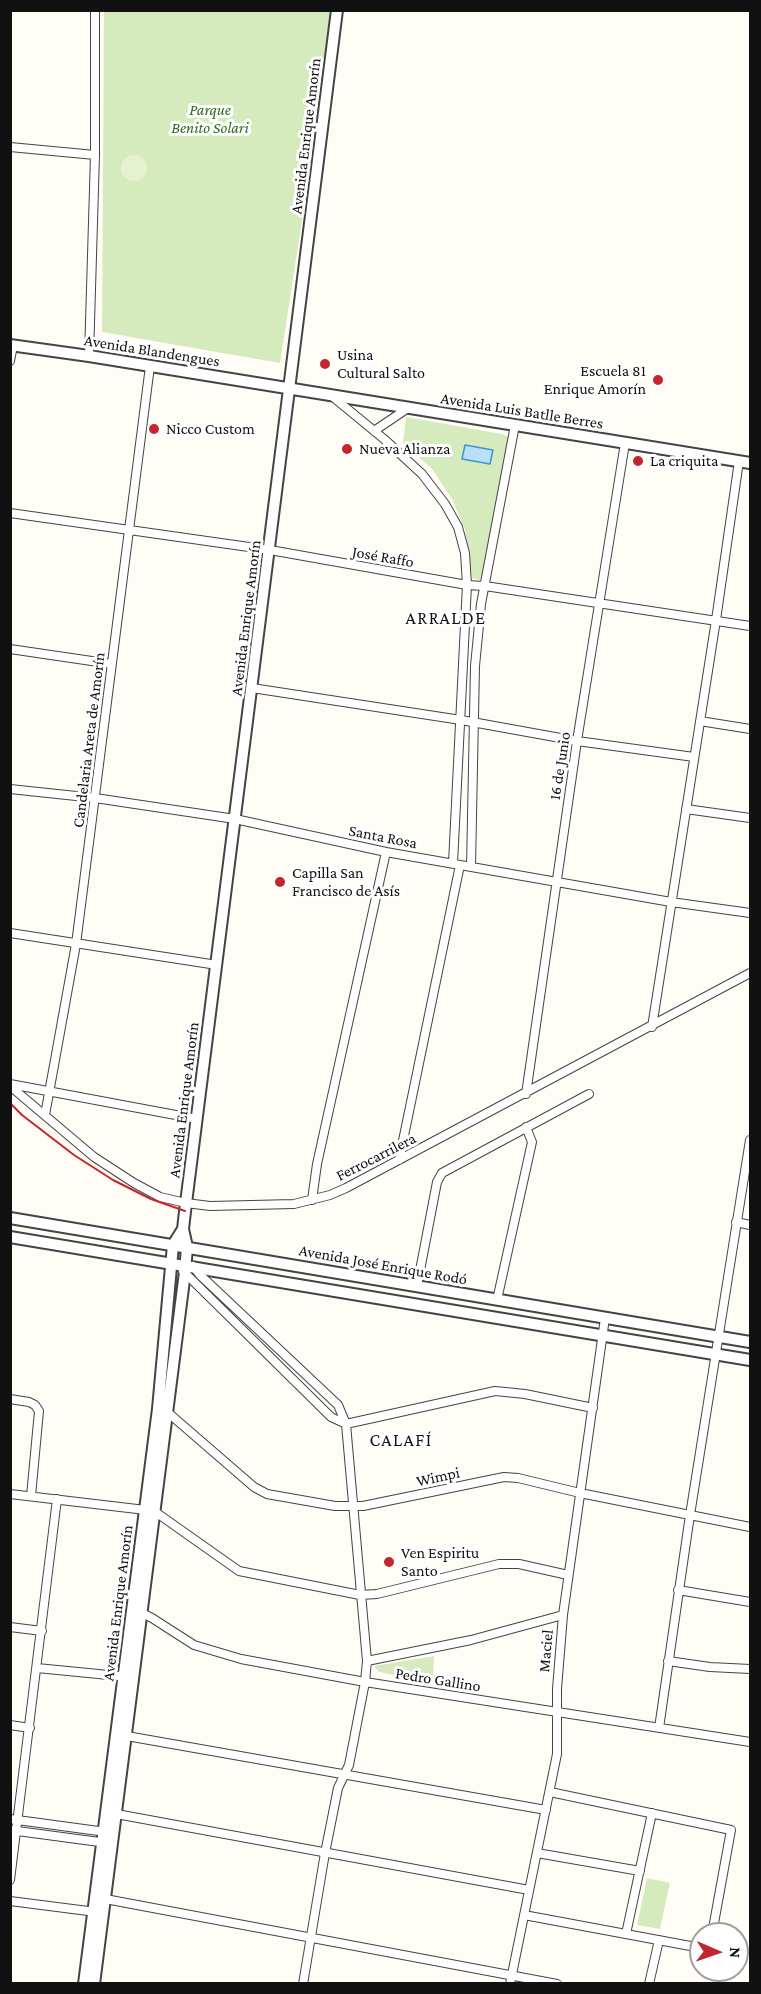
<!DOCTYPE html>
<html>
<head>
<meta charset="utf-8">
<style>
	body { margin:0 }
	#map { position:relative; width:761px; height:1994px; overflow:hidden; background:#fffdf5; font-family:"Crimson Pro",serif }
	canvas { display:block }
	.frame { position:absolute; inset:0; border:12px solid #111; pointer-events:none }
	.north { position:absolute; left:689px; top:1922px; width:60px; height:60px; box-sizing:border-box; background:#fff; border:2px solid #a0a0a0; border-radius:50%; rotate:92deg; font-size:16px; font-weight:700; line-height:24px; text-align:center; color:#111 }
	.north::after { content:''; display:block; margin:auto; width:21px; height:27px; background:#c4262e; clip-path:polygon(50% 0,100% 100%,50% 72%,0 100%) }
</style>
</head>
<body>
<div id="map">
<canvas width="761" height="1994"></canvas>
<div class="frame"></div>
<div class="north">N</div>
</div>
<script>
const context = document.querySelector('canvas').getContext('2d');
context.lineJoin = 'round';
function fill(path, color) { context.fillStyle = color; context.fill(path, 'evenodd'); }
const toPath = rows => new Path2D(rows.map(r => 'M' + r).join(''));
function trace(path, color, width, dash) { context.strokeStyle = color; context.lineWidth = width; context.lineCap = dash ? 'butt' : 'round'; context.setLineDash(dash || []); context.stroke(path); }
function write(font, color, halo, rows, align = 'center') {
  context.font = font + ' "Crimson Pro",serif'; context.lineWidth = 6; context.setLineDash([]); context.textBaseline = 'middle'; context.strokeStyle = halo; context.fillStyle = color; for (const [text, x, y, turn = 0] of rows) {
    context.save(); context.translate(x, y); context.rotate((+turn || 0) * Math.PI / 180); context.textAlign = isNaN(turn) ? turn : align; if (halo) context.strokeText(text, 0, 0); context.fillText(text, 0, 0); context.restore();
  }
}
const green = toPath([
	[104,11,332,11,320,104,280,363,102,332],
	[406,417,502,434,509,437,481,580,472,578,465,530,452,499,432,469,403,443],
	[434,1656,433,1683,379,1672,374,1666],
	[647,1878,670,1883,660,1929,637,1925]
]);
const pitch = toPath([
	'121 168a13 13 0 1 1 26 0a13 13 0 1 1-26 0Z'
]);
const water = toPath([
	[465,445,493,450,490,464,462,459,465,445]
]);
const minor = toPath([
	[10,147,95,155],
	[89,356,95,155,95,10],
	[10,361,13,345],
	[333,397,384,439,422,474,445,504,458,527,465,553,467,585,453,863],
	[374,431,408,408],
	[10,513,270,550,467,585,485,586,750,626],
	[10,649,112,664],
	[252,688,461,720,577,741,694,757],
	[700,721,750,729],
	[10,789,95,798,235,819,386,852,671,902,750,913],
	[686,809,750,818],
	[471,867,475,666,481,604,515,425],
	[10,933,217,965],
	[652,1027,716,620,739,461],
	[10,1084,197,1119],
	[10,1086,94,1157,134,1183,160,1197,186,1203,210,1206,294,1204,330,1195,346,1188,750,973],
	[526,1094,577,741,625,443],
	[45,1115,76,944,150,366],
	[399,1160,460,865],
	[312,1200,317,1164,386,852],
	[736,1222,750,1225],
	[193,1266,200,1275,338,1405,346,1424,367,1661,365,1682,349,1765,338,1788,325,1853,303,1984],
	[183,1271,331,1417,346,1424],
	[417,1286,437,1182,442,1173,589,1094],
	[497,1300,532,1142,526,1127],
	[10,1399,29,1402,35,1405,39,1411,31,1496],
	[165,1410,254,1487,267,1494,335,1506,363,1506,504,1477,518,1478,580,1493,750,1527],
	[346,1424,495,1391,525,1394,593,1408],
	[10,1494,154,1511,239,1571,360,1595,377,1594,499,1564,519,1564,568,1575],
	[678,1590,750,1602],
	[137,1612,142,1613,152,1618,194,1645,241,1659,365,1682,750,1742],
	[10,1627,42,1631],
	[367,1661,471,1640,563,1615],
	[668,1661,710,1667,750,1669],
	[37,1668,129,1677],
	[10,1725,30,1728],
	[659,1728,690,1515,750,1140],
	[121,1735,546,1810],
	[550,1792,731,1830,712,1934],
	[111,1813,529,1890],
	[10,1819,106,1832],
	[10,1830,107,1843],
	[537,1853,640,1871],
	[10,1880,57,1499],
	[100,1898,557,1984],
	[10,1901,96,1912],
	[524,1915,701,1948],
	[626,1934,652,1813],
	[510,1984,557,1754,557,1689,563,1615,605,1318],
	[649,1984,659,1940]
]);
const tertiary = toPath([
	[10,345,89,356,750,463],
	[10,1218,750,1342],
	[10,1237,750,1360],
	[84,1984,158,1409,173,1245,183,1229],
	[94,1984,185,1272,187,1247,183,1229,186,1203,337,10]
]);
const rail = toPath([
	[10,1103,22,1115,74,1155,113,1180,151,1199,185,1211]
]);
const markers = [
	[325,364,6,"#c4262e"],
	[658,380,6,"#c4262e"],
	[154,429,6,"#c4262e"],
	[347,449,6,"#c4262e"],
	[638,461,6,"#c4262e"],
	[280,882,6,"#c4262e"],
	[389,1562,6,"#c4262e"]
];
const parkNames = [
	["Parque",210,110],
	["Benito Solari",210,128]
];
const streetNames = [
	["Avenida Enrique Amorín",306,136,-83],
	["Avenida Blandengues",152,351,9],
	["Avenida Luis Batlle Berres",522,411,9],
	["José Raffo",383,557,10],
	["Avenida Enrique Amorín",246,618,-83],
	["Candelaria Areta de Amorín",89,740,-83],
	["16 de Junio",560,766,-81],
	["Santa Rosa",383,837,11],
	["Avenida Enrique Amorín",184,1100,-83],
	["Ferrocarrilera",376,1157,-27],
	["Avenida José Enrique Rodó",383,1265,10],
	["Wimpi",438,1477,-12],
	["Avenida Enrique Amorín",118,1603,-83],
	["Maciel",546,1651,-85],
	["Pedro Gallino",438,1680,9]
];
const poiNames = [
	["Usina",337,355],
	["Cultural Salto",337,373],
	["Escuela 81",646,371,"right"],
	["Enrique Amorín",646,389,"right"],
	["Nicco Custom",166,429],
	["Nueva Alianza",359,449],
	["La criquita",650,461],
	["Capilla San",292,873],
	["Francisco de Asís",292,891],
	["Ven Espiritu",401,1553],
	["Santo",401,1571]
];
const neighbourhoodNames = [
	["ARRALDE",446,618],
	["CALAFÍ",401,1440]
];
fill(green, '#d5ebbd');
fill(pitch, '#e6f2cf');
fill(water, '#b9e0f7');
trace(water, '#3f96cf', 1.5);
trace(minor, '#444', 10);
trace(tertiary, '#444', 14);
trace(minor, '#fff', 8);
trace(tertiary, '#fff', 10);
trace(rail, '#c4262e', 2);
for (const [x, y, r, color] of markers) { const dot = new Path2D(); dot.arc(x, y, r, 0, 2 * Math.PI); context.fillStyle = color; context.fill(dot); trace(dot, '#fff', 2); }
write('italic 16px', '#2f6b1f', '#fff', parkNames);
write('16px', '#111', '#fff', streetNames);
write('16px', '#111', '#fff', poiNames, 'left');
context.letterSpacing = '1.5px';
write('18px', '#111', '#fff', neighbourhoodNames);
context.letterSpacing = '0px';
</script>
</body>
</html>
